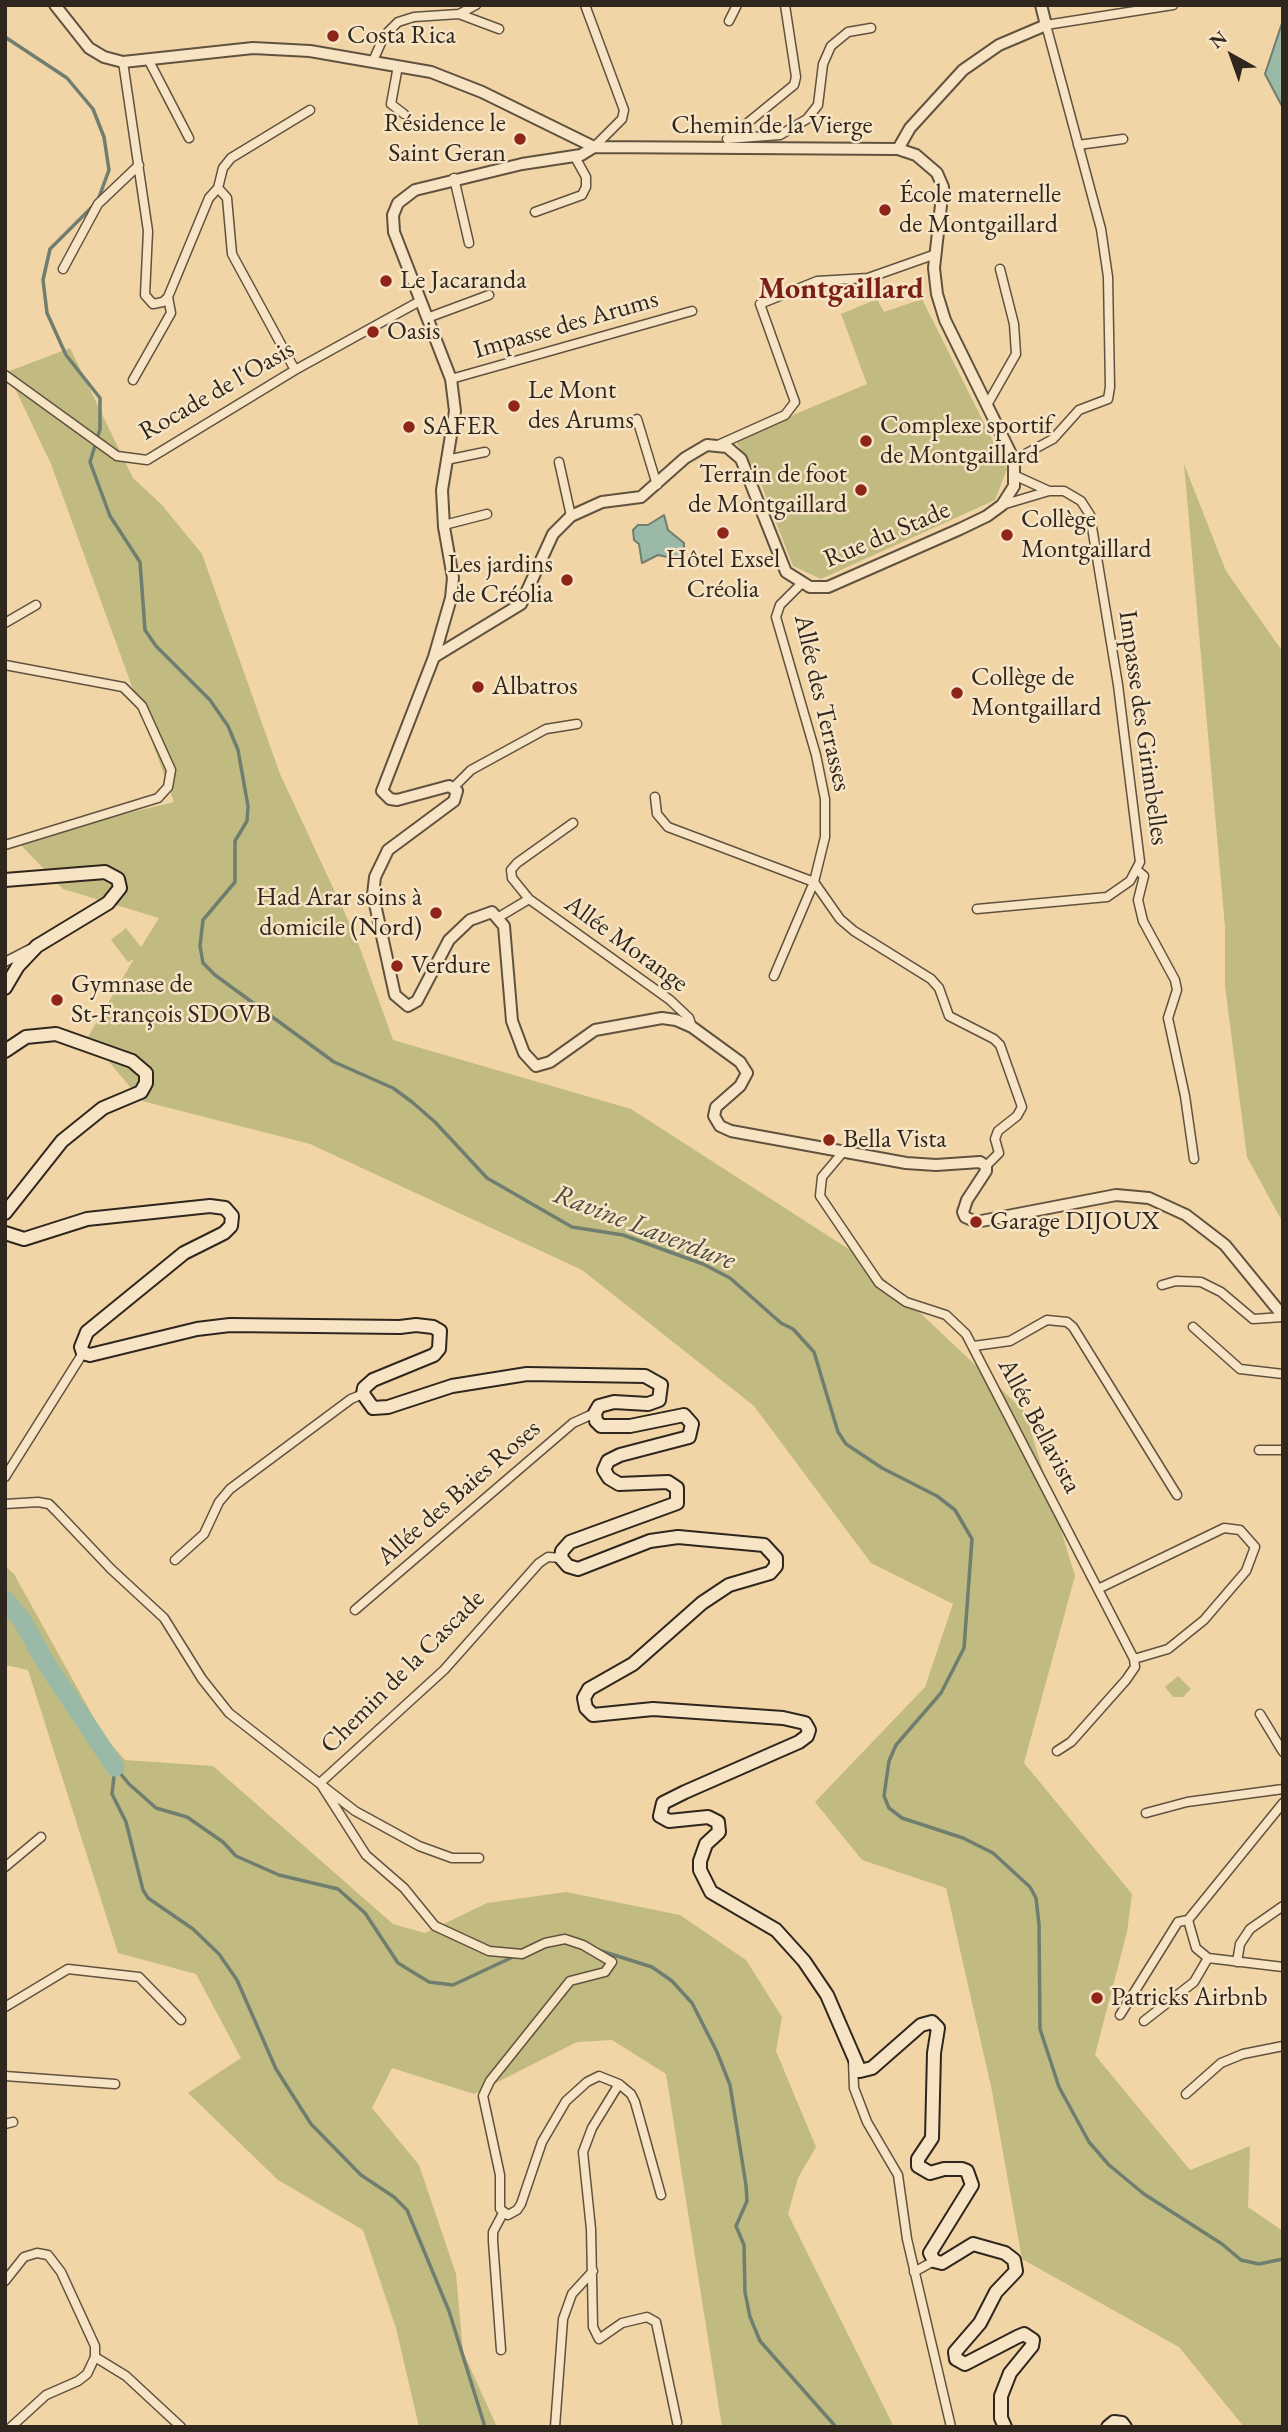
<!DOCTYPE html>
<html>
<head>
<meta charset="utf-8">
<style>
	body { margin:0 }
	#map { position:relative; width:1288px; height:2432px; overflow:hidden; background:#f1d5a6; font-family:"EB Garamond",serif }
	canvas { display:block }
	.frame { position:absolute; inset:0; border:7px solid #2f261d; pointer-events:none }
	.north { position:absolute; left:1197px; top:21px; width:70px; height:70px; -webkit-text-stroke:5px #f6e4c5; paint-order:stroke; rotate:320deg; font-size:19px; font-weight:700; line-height:28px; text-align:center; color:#2f261d }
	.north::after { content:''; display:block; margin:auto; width:24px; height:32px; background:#2f261d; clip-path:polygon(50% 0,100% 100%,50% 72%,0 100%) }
</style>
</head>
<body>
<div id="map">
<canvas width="1288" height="2432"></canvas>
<div class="frame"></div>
<div class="north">N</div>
</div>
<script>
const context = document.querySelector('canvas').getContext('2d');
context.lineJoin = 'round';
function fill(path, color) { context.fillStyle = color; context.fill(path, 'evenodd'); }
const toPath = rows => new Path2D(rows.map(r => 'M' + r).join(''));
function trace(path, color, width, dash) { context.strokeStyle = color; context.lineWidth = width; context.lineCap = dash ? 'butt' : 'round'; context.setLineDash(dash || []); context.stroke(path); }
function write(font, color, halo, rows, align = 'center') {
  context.font = font + ' "EB Garamond",serif'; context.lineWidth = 5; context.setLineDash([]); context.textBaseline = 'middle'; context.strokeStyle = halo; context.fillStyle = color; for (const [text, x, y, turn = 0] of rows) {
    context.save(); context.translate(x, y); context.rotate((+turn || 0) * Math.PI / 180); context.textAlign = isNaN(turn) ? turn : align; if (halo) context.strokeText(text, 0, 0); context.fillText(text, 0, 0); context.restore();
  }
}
const green = toPath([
	[877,299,884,312,922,299,1007,469,995,500,821,579,793,566,756,471,737,444,738,438,867,384,841,314],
	[70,348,133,478,162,505,202,554,280,774,356,937,393,1040,631,1109,861,1257,1025,1412,1075,1576,1024,1763,1132,1894,1127,1932,1095,2055,1190,2170,1250,2146,1248,2207,1283,2231,1283,2427,1244,2427,1179,2347,1022,2259,992,2091,946,1888,862,1860,815,1802,925,1687,953,1604,871,1563,754,1406,582,1270,310,1144,142,1101,88,1037,134,959,128,962,111,940,126,928,141,947,159,918,63,889,16,840,174,802,51,464,7,372],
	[1184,464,1226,571,1283,652,1283,1223,1247,1157,1225,986,1225,927],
	[5,1566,14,1574,104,1736,125,1760,213,1766,393,1924,425,1933,487,1903,566,1892,680,1915,746,1960,782,2017,776,2051,816,2147,798,2178,788,2214,894,2427,722,2427,666,2074,612,2040,577,2042,474,2094,392,2068,372,2108,419,2165,456,2274,463,2352,497,2427,419,2427,396,2328,363,2230,278,2180,188,2093,241,2058,196,1974,118,1953,28,1670,5,1665],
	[1178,1676,1191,1689,1183,1697,1173,1697,1165,1687]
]);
const water = toPath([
	[1283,20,1283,108,1265,74,1283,20],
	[664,515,668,530,684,543,684,553,677,559,658,555,642,563,639,544,634,540,633,530,638,525,648,525,664,515]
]);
const stream = toPath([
	[5,37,67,78,93,109,104,137,109,170,98,200],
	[93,206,50,249,43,280,47,313,66,355,100,398,100,429,90,462,110,516,140,562,145,630,156,646,210,700,228,726,238,750,248,806,247,821,235,841,235,882,203,920,200,946,203,963,215,975,334,1062,393,1088,412,1102,435,1122,487,1178,572,1227,623,1235,703,1264,730,1278,781,1323,793,1329,814,1352,838,1432,846,1444,882,1468,937,1496,955,1510,972,1539,964,1648,941,1693,896,1745,889,1761,884,1796,889,1808,902,1818,963,1838,993,1853,1030,1887,1036,1898,1039,1924,1040,2029,1059,2087,1089,2142,1109,2165,1144,2194,1222,2244,1241,2260,1259,2264,1283,2259],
	[115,1767,129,1784,156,1808,187,1817,223,1842,236,1856,279,1875,338,1889,365,1913,398,1963,429,1982,453,1985,515,1956],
	[115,1767,112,1794,126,1822,143,1890,148,1898,193,1929,219,1954,237,1980,276,2069,311,2124,361,2175,394,2197,407,2210,449,2311,485,2427],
	[595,1949,652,1967,672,1981,692,2003,717,2052,730,2085,746,2185,747,2201,736,2226,744,2245,745,2292,750,2317,760,2341,836,2427]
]);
const river = toPath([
	[5,1600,22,1620,44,1660,115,1767]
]);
const minor = toPath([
	[585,5,624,110,622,119,594,147],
	[459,14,499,29],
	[729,21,737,5],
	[148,59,189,138],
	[373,61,384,36,398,22,414,17,459,14,476,5],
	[123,62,148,231,145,295,153,304,163,302,168,297,209,198,218,188,227,198,232,254,295,370],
	[398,66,391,104,404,114],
	[729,138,794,85,796,77,785,5],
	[727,139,780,135,807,119,818,105,823,64,831,46,848,32,871,28],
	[1078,145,1123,139],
	[454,178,469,243],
	[218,188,223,168,231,158,310,110],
	[535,212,582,195,586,187,586,177,575,157],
	[63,269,98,204,139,165],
	[427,318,489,295],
	[5,375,117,456,147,460,295,370,420,301],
	[451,379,692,311],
	[133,380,171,313,168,297],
	[987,405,1016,354,1014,324,1000,269],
	[637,419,657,485],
	[718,445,785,415,795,402,760,304,817,281,868,278,936,254],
	[446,460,485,452],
	[1014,460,1053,439,1079,410,1108,399,1110,387,1108,277,1101,229,1046,25,1173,5],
	[559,462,571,516],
	[1016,476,1049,491],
	[444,525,487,514],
	[5,623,36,605],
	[5,665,123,687,142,706,171,770,168,787,158,798,5,845],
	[454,787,471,770,546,729,577,724],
	[655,797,657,814,668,827,814,882,840,919,854,931,931,979,939,988,949,1016,994,1039,1000,1045,1022,1107,1017,1116,998,1131,995,1139,999,1153,986,1166],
	[573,823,517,863,511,870,512,878,529,899,670,1000,689,1018,692,1027],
	[1137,870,1144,876,1138,900,1143,921,1175,980,1177,990,1168,1018,1185,1096,1194,1159],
	[977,909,1107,897,1130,881,1140,862,1118,685,1090,515,1081,501,1064,491,1049,491,1002,505],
	[499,917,529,899],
	[5,962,30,949],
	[774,976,814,882,825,837,825,799,816,755,776,617,780,605,801,584],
	[843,1152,822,1177,820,1196,879,1283,906,1302,946,1315,966,1334,1134,1659,1135,1667,1126,1680,1071,1742,1057,1751],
	[1162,1285,1176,1281,1201,1282,1221,1292,1253,1319,1283,1317],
	[1193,1327,1240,1369,1283,1374],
	[974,1346,1010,1341,1047,1320,1067,1322,1073,1327,1177,1495],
	[1259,1450,1283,1450],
	[5,1477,83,1353],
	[5,1504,38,1502,49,1504,56,1511,111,1569,164,1618,202,1679,229,1713,355,1811,419,1846,452,1858,479,1858],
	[561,1558,548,1557,539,1563,444,1670,320,1783,366,1855,404,1888,435,1926,489,1951,522,1954,545,1943,565,1939,583,1945,612,1962,605,1972,570,1981,490,2081,483,2096,500,2175,500,2209,508,2215,517,2210,521,2204,542,2142,566,2101,587,2082,599,2076,619,2084,592,2128,583,2152,591,2229,593,2327,599,2339,622,2323,647,2317,656,2322,677,2422],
	[175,1560,204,1534,219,1502,230,1489,351,1399,363,1394],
	[1100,1588,1224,1528,1240,1530,1255,1547,1246,1571,1204,1620,1168,1649,1134,1659],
	[355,1610,573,1423,595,1413],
	[1260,1714,1283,1752],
	[1283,1803,1188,1920,1196,1948,1208,1958,1283,1967],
	[1146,1813,1187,1802,1283,1789],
	[5,1867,41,1837],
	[1237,1962,1240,1944,1250,1929,1283,1906],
	[5,2007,68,1969,139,1977,181,2020],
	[1120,2015,1178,1922,1188,1920],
	[1144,2021,1194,1982,1208,1958],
	[853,2061,854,2088,867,2122,898,2175,907,2239,951,2427],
	[5,2076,115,2084],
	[619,2084,631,2094,635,2102,661,2195],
	[1186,2094,1221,2063,1243,2054,1283,2046],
	[5,2124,13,2122],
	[914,2272,934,2261],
	[5,2281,24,2257,37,2253,48,2255,61,2272,95,2346,95,2357,87,2374,78,2381,46,2395,11,2427],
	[501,2350,493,2241,493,2232,503,2213],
	[95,2357,126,2376,181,2427],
	[555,2427,563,2319,572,2294,593,2271]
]);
const tertiary = toPath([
	[55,5,89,48,104,57,123,62,253,48,310,51,431,72,482,92,594,147,898,149,916,155,937,173,943,187,934,268,937,294,945,320,1014,460,1014,486,1002,505,987,516,960,529,828,587,810,587,786,572,741,459,727,447,707,445,685,458,641,497,602,502,571,516,553,534,521,604,434,657],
	[594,147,581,155,522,164,415,190,398,203,393,215,394,232,451,379,455,411,442,490,444,527,453,578,451,598,434,657,382,791,390,799,397,800,449,786,457,791,454,801,388,850,375,877,373,895,395,995,408,1006,417,1001,449,940,470,920,492,912,504,926,512,1021,524,1053,536,1066,550,1062,595,1030,662,1018,676,1020,692,1027,740,1062,747,1073,740,1086,716,1107,714,1116,720,1126,731,1131,906,1163,936,1165,980,1162,986,1166,986,1171,967,1200,963,1212,965,1217,976,1222,1116,1195,1149,1198,1186,1215,1225,1245,1283,1316],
	[898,149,910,128,963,70,999,45,1046,25,1041,5]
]);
const secondary = toPath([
	[5,880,105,872,118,879,120,888,108,903,37,946,18,966,5,988],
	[5,1051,26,1037,56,1034,132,1061,146,1073,146,1083,141,1092,103,1108,62,1141,5,1213],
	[5,1233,24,1239,87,1219,210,1206,225,1208,232,1216,231,1226,224,1233,184,1253,87,1332,81,1347,83,1353,90,1355,197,1329,230,1325,400,1327,416,1325,433,1327,440,1331,439,1349,434,1355,373,1380,364,1388,363,1394,373,1408,388,1407,452,1386,527,1374,645,1376,661,1385,659,1400,648,1404,614,1402,599,1406,595,1413,596,1421,601,1426,630,1426,684,1415,692,1424,689,1437,620,1455,608,1461,604,1470,609,1478,619,1484,668,1482,677,1488,677,1503,570,1542,562,1551,561,1558,568,1566,578,1569,650,1541,678,1537,764,1545,776,1558,776,1566,770,1573,729,1585,702,1603,633,1664,589,1689,584,1698,586,1708,593,1715,653,1709,783,1718,805,1723,809,1730,807,1736,799,1742,685,1792,663,1803,660,1816,669,1821,708,1817,718,1822,719,1832,706,1844,700,1861,700,1870,711,1892,776,1930,804,1961,827,1995,860,2071,872,2068,921,2025,932,2022,938,2028,934,2053,932,2138,918,2159,918,2166,930,2173,944,2169,962,2169,967,2171,972,2185,930,2253,934,2261,942,2263,973,2244,1005,2253,1014,2260,1016,2271,996,2292,980,2323,955,2352,956,2359,965,2364,1017,2337,1024,2334,1033,2340,1032,2346,1010,2373,1001,2396,1001,2418,1005,2427],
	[1108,2427,1114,2422,1122,2423,1125,2427]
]);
const markers = [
	[333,36,7,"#8f2418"],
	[520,139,7,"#8f2418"],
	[885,210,7,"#8f2418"],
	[386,281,7,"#8f2418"],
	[373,332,7,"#8f2418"],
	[514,406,7,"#8f2418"],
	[409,427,7,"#8f2418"],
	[866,441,7,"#8f2418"],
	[861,490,7,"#8f2418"],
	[723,533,7,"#8f2418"],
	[1007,535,7,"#8f2418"],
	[567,580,7,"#8f2418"],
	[478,687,7,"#8f2418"],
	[957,693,7,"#8f2418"],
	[436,913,7,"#8f2418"],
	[397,966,7,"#8f2418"],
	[57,1000,7,"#8f2418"],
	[829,1140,7,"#8f2418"],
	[976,1222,7,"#8f2418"],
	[1097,1998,7,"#8f2418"]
];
const poiNames = [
	["Costa Rica",347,36],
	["Résidence le",506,124,"right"],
	["Saint Geran",506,154,"right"],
	["École maternelle",899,195],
	["de Montgaillard",899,225],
	["Le Jacaranda",400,281],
	["Oasis",387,332],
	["Le Mont",528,391],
	["des Arums",528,421],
	["Complexe sportif",880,426],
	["de Montgaillard",880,456],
	["SAFER",423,427],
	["Terrain de foot",847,475,"right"],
	["de Montgaillard",847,505,"right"],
	["Collège",1021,520],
	["Montgaillard",1021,550],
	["Hôtel Exsel",723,560,"center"],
	["Créolia",723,590,"center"],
	["Les jardins",553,565,"right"],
	["de Créolia",553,595,"right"],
	["Collège de",971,678],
	["Montgaillard",971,708],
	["Albatros",492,687],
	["Had Arar soins à",422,898,"right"],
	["domicile (Nord)",422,928,"right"],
	["Verdure",411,966],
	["Gymnase de",71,985],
	["St-François SDOVB",71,1015],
	["Bella Vista",843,1140],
	["Garage DIJOUX",990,1222],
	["Patricks Airbnb",1111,1998]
];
const streetNames = [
	["Chemin de la Vierge",772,126],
	["Impasse des Arums",566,325,-16],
	["Rocade de l'Oasis",217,391,-30],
	["Rue du Stade",887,535,-23],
	["Allée des Terrasses",822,703,77],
	["Impasse des Girimbelles",1143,728,82],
	["Allée Morange",626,944,36],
	["Allée Bellavista",1039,1426,62],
	["Allée des Baies Roses",459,1493,-41],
	["Chemin de la Cascade",403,1672,-45]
];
const waterNames = [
	["Ravine Laverdure",644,1228,21]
];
const quarterNames = [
	["Montgaillard",841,290]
];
fill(green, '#c1bb82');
fill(water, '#9bb9a7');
trace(water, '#707e70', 2);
trace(stream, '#707e70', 3.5);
trace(river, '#9bb9a7', 19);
trace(minor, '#60523f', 11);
trace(tertiary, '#60523f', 14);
trace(secondary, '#2f261d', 16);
trace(minor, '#f6e4c5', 8);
trace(tertiary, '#f6e4c5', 10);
trace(secondary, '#f6e4c5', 12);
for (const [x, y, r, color] of markers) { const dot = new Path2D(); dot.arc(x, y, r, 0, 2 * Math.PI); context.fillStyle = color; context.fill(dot); trace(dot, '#f6e4c5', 2.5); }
write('26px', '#2f261d', '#f6e4c5', poiNames, 'left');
write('26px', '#2f261d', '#f6e4c5', streetNames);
write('italic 28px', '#4a4b40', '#f6e4c5', waterNames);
write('bold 30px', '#7a1f14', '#f6e4c5', quarterNames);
</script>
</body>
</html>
